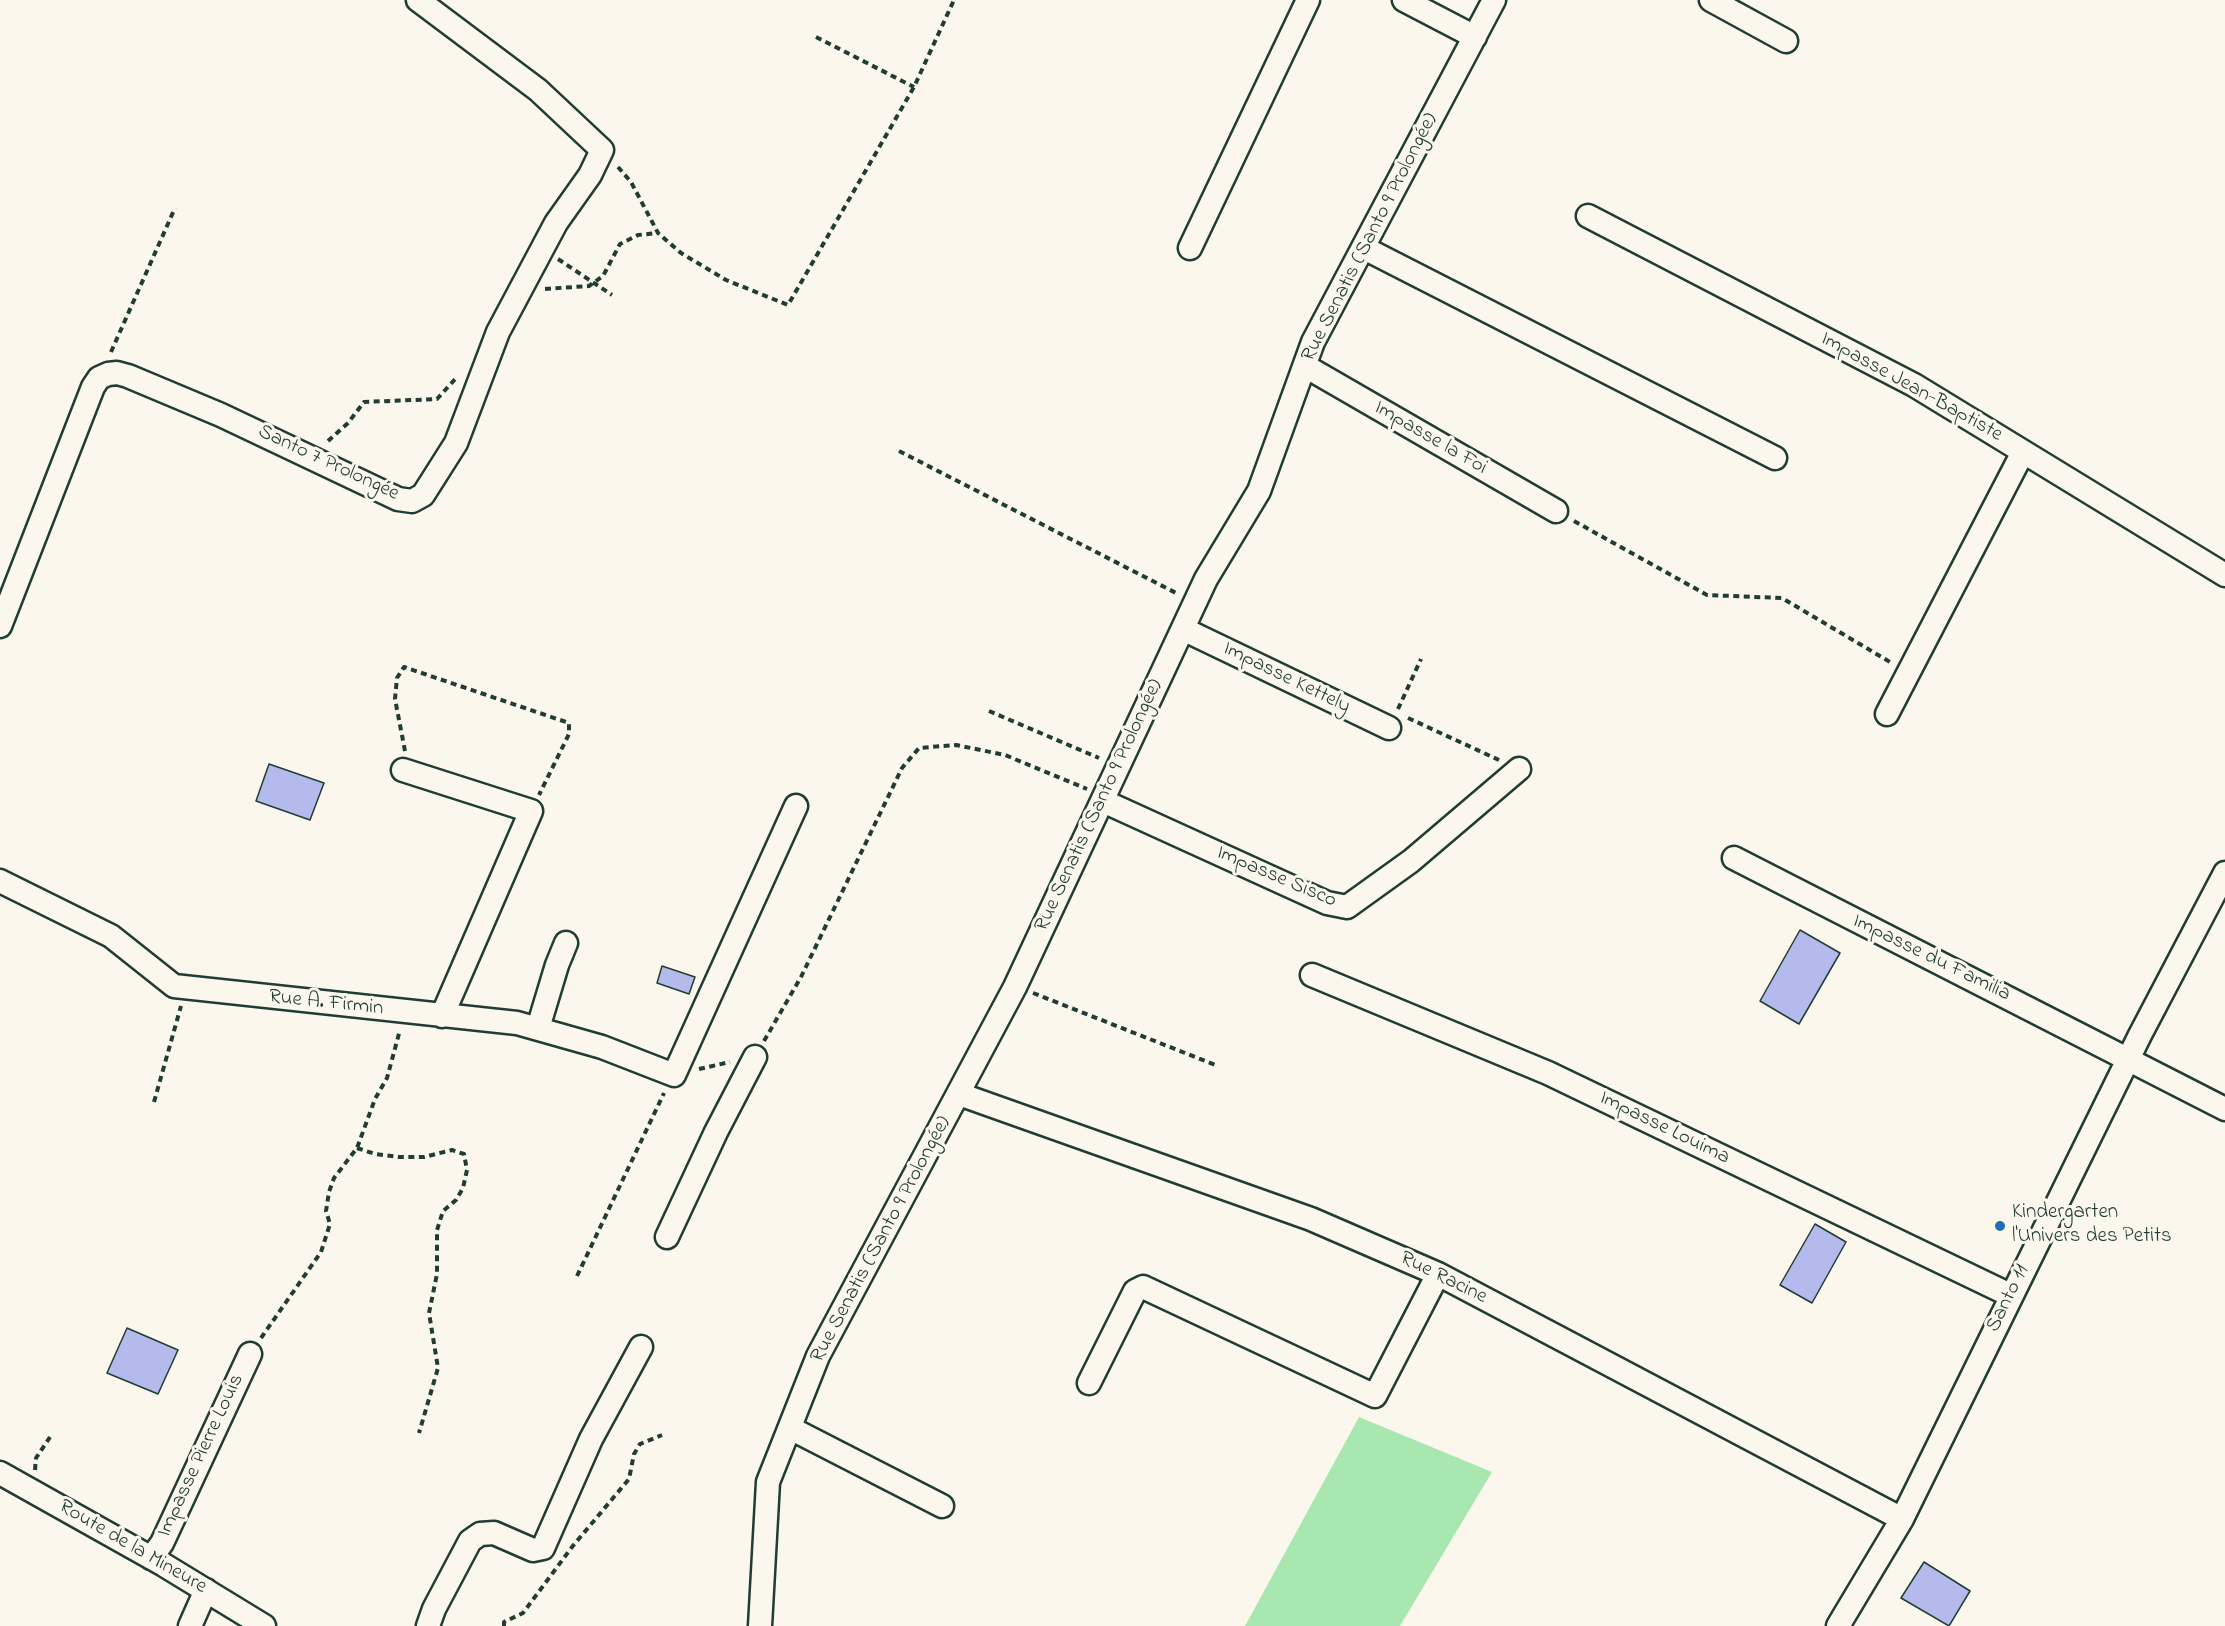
<!DOCTYPE html>
<html>
<head>
<meta charset="utf-8">
<style>
	body { margin:0 }
	canvas { display:block; background:#fbf7ec }
</style>
</head>
<body>
<canvas width="2225" height="1626"></canvas>
<script>
const context = document.querySelector('canvas').getContext('2d');
context.lineJoin = 'round';
function fill(path, color) { context.fillStyle = color; context.fill(path, 'evenodd'); }
const toPath = rows => new Path2D(rows.map(r => 'M' + r).join(''));
function trace(path, color, width, dash) { context.strokeStyle = color; context.lineWidth = width; context.lineCap = dash ? 'butt' : 'round'; context.setLineDash(dash || []); context.stroke(path); }
function write(font, color, halo, rows, align = 'center') {
  context.font = font + ' "Indie Flower",sans-serif'; context.lineWidth = 6; context.setLineDash([]); context.textBaseline = 'middle'; context.strokeStyle = halo; context.fillStyle = color; for (const [text, x, y, turn = 0] of rows) {
    context.save(); context.translate(x, y); context.rotate((+turn || 0) * Math.PI / 180); context.textAlign = isNaN(turn) ? turn : align; if (halo) context.strokeText(text, 0, 0); context.fillText(text, 0, 0); context.restore();
  }
}
const green = toPath([
	[1359,1417,1492,1472,1400,1626,1245,1626]
]);
const building = toPath([
	[269,764,324,783,310,820,256,801,269,764],
	[1800,930,1840,953,1799,1024,1760,1001,1800,930],
	[662,966,695,977,689,994,657,983,662,966],
	[1815,1224,1846,1242,1812,1303,1780,1285,1815,1224],
	[127,1328,178,1350,158,1394,107,1373,127,1328],
	[1924,1562,1970,1591,1949,1626,1901,1598,1924,1562]
]);
const path = toPath([
	[816,37,914,87],
	[618,167,631,182,658,233,681,253,726,280,788,305,914,87,954,0],
	[558,259,612,295],
	[545,289,589,286,603,276,620,244,638,235,658,233],
	[111,352,175,208],
	[328,441,348,423,364,402,437,399,457,377],
	[899,451,1178,594],
	[1574,521,1707,595,1782,598,1890,662],
	[1398,709,1421,659],
	[989,711,1099,758],
	[1408,718,1499,760],
	[405,751,395,699,397,678,404,667,569,723,569,734,539,795],
	[1033,993,1218,1066],
	[764,1041,801,977,902,768,919,748,956,745,1005,755,1087,789],
	[699,1069,730,1062],
	[154,1102,181,1006],
	[357,1148,375,1154,399,1157,424,1157,452,1150,464,1154,467,1170,463,1188,456,1200,443,1211,437,1230,437,1274,429,1313,438,1368,419,1433],
	[577,1276,664,1093],
	[261,1338,321,1252,330,1224,326,1211,329,1192,334,1178,357,1148,375,1099,387,1078,400,1030],
	[35,1470,36,1458,50,1437],
	[504,1626,504,1622,523,1613,572,1547,629,1479,634,1454,640,1444,662,1435]
]);
const minor = toPath([
	[1404,0,1475,37],
	[1711,0,1786,41],
	[1588,216,1914,385,2225,575],
	[1190,248,1308,0],
	[1364,248,1775,458],
	[1305,366,1556,511],
	[0,626,93,387,99,378,108,374,117,373,128,376,221,415,398,499,412,501,423,495,456,443,498,332,556,223,590,175,602,150,538,90,418,0],
	[1183,629,1389,728],
	[1887,714,2023,452],
	[403,770,531,811,442,1016],
	[1103,801,1327,903,1347,907,1411,861,1519,769],
	[1734,858,2225,1109],
	[0,881,111,936,174,986,517,1023,602,1047,674,1075,796,806],
	[1312,975,1548,1073,2010,1295],
	[538,1028,557,965,566,943],
	[959,1094,1311,1219,1438,1274,1902,1519],
	[667,1237,716,1132,755,1057],
	[1089,1383,1135,1291,1143,1287,1375,1396,1438,1274],
	[790,1428,942,1506],
	[0,1473,164,1565,264,1626],
	[151,1558,162,1543,250,1354],
	[190,1626,206,1590],
	[428,1626,434,1609,470,1541,480,1534,494,1533,533,1550,543,1548,591,1439,641,1347],
	[760,1626,768,1482,818,1356,1015,987,1206,579,1259,491,1313,342,1494,0],
	[1838,1626,1902,1519,2140,1035,2225,873]
]);
const markers = [
	[2000,1226,6,"#1f6fb2"]
];
const streetNames = [
	["Rue Senatis (Santo 9 Prolongée)",1371,238,-63],
	["Impasse Jean-Baptiste",1911,388,29],
	["Impasse la Foi",1430,439,30],
	["Santo 7 Prolongée",328,464,25],
	["Impasse Kettely",1286,679,26],
	["Rue Senatis (Santo 9 Prolongée)",1100,806,-65],
	["Impasse Sisco",1276,878,23],
	["Impasse du Familia",1931,959,26],
	["Rue A. Firmin",326,1004,6],
	["Impasse Louima",1664,1129,26],
	["Rue Senatis (Santo 9 Prolongée)",882,1240,-62],
	["Rue Racine",1443,1279,26],
	["Santo 11",2009,1299,-64],
	["Impasse Pierre Louis",202,1456,-65],
	["Route de la Mineure",132,1548,30]
];
const poiNames = [
	["Kindergarten",2012,1214],
	["l'Univers des Petits",2012,1238]
];
fill(green, '#a8e8b0');
fill(building, '#b4baeb');
trace(building, '#1f3d34', 1.5);
trace(minor, '#1f3d34', 27);
trace(path, '#1f3d34', 4, [6, 4.5]);
trace(minor, '#fbf7ec', 22);
for (const [x, y, r, color] of markers) { const dot = new Path2D(); dot.arc(x, y, r, 0, 2 * Math.PI); context.fillStyle = color; context.fill(dot); trace(dot, '#fbf7ec', 2); }
write('21px', '#1f3d34', '#fbf7ec', streetNames);
write('21px', '#1f3d34', '#fbf7ec', poiNames, 'left');
</script>
</body>
</html>
